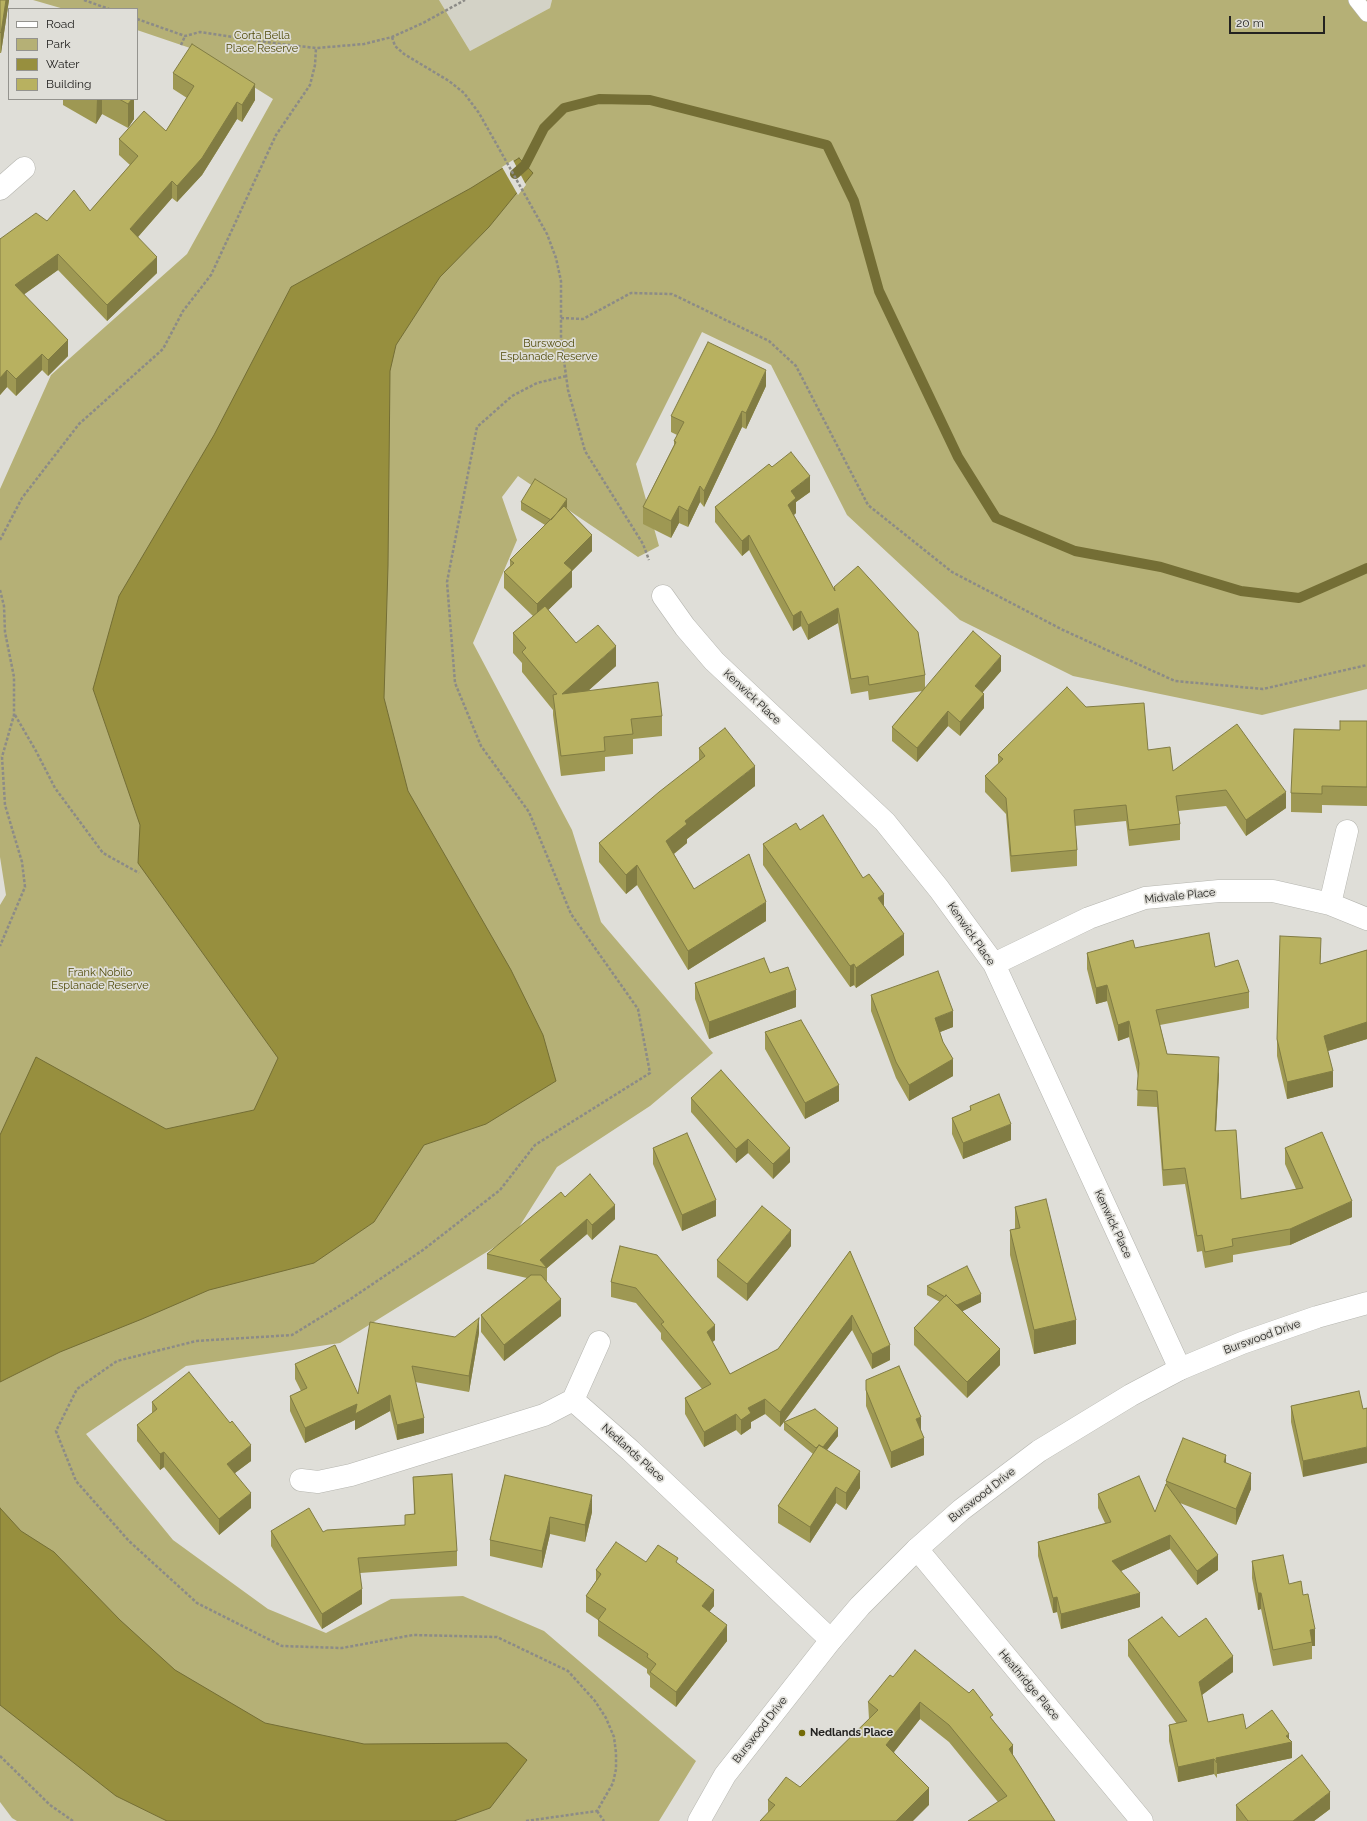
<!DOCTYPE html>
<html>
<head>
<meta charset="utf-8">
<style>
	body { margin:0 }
	#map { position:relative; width:1367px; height:1821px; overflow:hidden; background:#dfded8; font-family:Raleway,sans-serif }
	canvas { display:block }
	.legend { position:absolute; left:8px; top:8px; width:130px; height:92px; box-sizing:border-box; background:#dfded8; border:1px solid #94938e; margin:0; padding:5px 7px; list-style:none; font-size:12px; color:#232220 }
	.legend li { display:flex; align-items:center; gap:8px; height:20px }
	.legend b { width:20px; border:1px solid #94938e }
	.scale { position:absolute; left:1229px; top:16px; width:96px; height:18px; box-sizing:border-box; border:2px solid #232220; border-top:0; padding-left:5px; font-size:12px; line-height:14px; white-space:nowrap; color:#232220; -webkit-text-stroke:3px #dfded8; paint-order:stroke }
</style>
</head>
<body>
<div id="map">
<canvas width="1367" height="1821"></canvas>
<ul class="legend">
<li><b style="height:5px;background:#fff"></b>Road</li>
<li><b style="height:11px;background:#b5b076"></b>Park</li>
<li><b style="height:11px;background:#978f3e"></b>Water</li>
<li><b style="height:11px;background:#b8b160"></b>Building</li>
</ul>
<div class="scale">20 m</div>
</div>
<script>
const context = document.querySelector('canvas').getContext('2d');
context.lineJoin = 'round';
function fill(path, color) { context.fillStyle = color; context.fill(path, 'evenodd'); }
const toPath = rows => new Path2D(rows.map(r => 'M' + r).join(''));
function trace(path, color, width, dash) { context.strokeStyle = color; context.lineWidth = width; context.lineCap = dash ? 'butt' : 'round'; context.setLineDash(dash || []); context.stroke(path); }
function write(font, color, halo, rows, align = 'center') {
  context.font = font + ' Raleway,sans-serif'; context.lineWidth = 3.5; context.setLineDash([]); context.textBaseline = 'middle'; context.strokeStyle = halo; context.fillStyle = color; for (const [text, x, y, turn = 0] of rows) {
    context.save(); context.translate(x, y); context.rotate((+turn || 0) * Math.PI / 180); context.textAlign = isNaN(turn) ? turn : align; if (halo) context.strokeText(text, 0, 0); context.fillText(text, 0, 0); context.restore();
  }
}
const built = toPath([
	[439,0,552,0,550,8,470,51]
]);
const green = toPath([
	[33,0,439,0,470,51,550,8,552,0,1367,0,1367,689,1262,715,1073,676,960,620,847,515,771,365,702,332,636,464,659,546,638,557,518,476,502,497,517,540,473,643,572,830,601,922,713,1053,650,1106,557,1167,514,1235,340,1343,186,1366,86,1434,173,1540,268,1609,326,1633,391,1599,463,1596,544,1631,696,1761,659,1821,17,1821,12,1818,0,1802,0,905,6,895,0,857,0,489,51,375,187,254,273,99,193,49,137,30,137,9,64,9]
]);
const water = toPath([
	[519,158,533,173,489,227,440,277,396,345,390,371,388,566,384,698,408,791,511,970,543,1035,556,1081,486,1124,424,1145,374,1222,314,1263,209,1290,142,1319,60,1352,0,1382,0,1135,36,1057,166,1129,254,1110,278,1058,138,863,140,825,93,689,119,596,214,435,291,287,471,188,519,158],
	[0,1508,21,1531,54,1552,120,1620,175,1670,265,1723,364,1744,507,1743,527,1760,490,1808,454,1821,167,1821,116,1796,0,1705,0,1508]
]);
const pier = toPath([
	[513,160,526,185,518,195,502,167]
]);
const stream = toPath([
	[515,174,525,165,544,128,564,108,599,99,650,100,827,145,854,201,879,291,958,457,996,518,1075,551,1161,567,1241,591,1299,598,1367,568]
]);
const path = toPath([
	[84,0,109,9],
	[137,19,185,36,200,32,280,44,316,48,364,44,392,37,423,23,465,0],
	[392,37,395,46,404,54,449,81,464,93,479,113,547,234,556,258,561,281,561,339,568,390,585,451,643,544,649,560],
	[181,45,185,36],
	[561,318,583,319,631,293,672,294,769,341,796,366,868,505,952,572,1063,630,1175,681,1263,689,1367,665],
	[566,376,537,383,512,396,477,427,447,582,455,683,481,746,529,812,571,914,638,1009,650,1073,535,1145,500,1190,423,1250,349,1300,292,1335,196,1341,117,1361,77,1389,56,1431,76,1481,129,1541,197,1603,282,1646,342,1648,413,1635,497,1637,568,1671,595,1701,606,1718,614,1737,616,1753,616,1769,613,1783,597,1811],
	[0,540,22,498,79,424,163,349,183,311,211,275,276,135,310,85,315,65,316,48],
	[0,590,4,606,5,632,14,677,14,715,2,757,5,805,22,862,25,887,0,946],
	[15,715,36,751,55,788,103,853,139,873],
	[0,1756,50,1805,73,1821],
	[597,1811,604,1821],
	[526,1821,597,1811]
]);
const lane = toPath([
	[1356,0,1367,14]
]);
const street = toPath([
	[0,189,24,168],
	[663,596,685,627,714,661,885,822,939,889,994,964,1180,1369],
	[1330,904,1347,831],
	[994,964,1089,918,1145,898,1219,891,1273,891,1330,904,1367,919],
	[573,1400,599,1342],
	[301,1480,318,1482,351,1475,544,1415,573,1400,631,1451,831,1640],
	[917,1549,1142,1821]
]);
const secondary = toPath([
	[699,1821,725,1775,831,1640,860,1606,917,1549,961,1510,1039,1451,1131,1395,1180,1369,1242,1343,1317,1317,1367,1303]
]);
const wall = toPath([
	[0,0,9,0,1,53,0,53],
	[173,73,255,100,242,122,237,119,202,175,177,202,172,198,138,237,157,273,107,321,58,270,24,294,68,356,48,376,42,370,16,396,7,387,0,395,0,239,47,221,90,211,130,165,119,155,119,139,166,131,187,98,173,89],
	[63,99,134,99,134,119,128,128,102,114,96,124,63,105],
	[766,386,746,429,742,427,704,507,700,502,688,527,679,523,671,538,643,524,643,507,674,445,674,441,677,435,671,432,671,416],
	[772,467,810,492,796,502,796,513,794,515,834,590,834,587,925,675,925,688,1001,671,983,692,984,708,960,736,948,726,917,762,892,741,892,727,922,691,869,700,868,691,851,694,838,623,808,640,801,626,793,631,749,550,742,556,715,522,715,507],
	[521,502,567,507,566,508,592,551,572,571,572,587,548,610,576,643,616,666,588,691,662,716,662,736,633,739,633,754,605,757,605,771,561,776,553,715,553,710,522,672,522,663,513,653,513,633,533,616,504,588,504,572,510,566,510,560,545,525,521,510],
	[1086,707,1148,750,1173,771,1286,808,1246,836,1226,806,1178,811,1180,824,1180,840,1129,846,1126,821,1075,826,1077,850,1077,866,1011,872,1006,814,985,792,985,776,998,764,998,755],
	[1367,721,1367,806,1322,805,1322,813,1291,812,1291,793,1340,730],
	[699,748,755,786,687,839,687,843,674,854,694,889,766,921,688,970,637,885,626,894,599,862,599,843,699,761],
	[800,830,863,878,884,907,904,955,856,988,854,985,850,987,763,865,763,844],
	[1135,948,1215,967,1249,992,1249,1008,1160,1025,1167,1054,1219,1073,1216,1131,1241,1199,1296,1189,1285,1164,1285,1148,1352,1217,1290,1245,1233,1255,1233,1262,1205,1268,1202,1251,1197,1252,1185,1184,1163,1186,1157,1107,1137,1106,1138,1076,1129,1037,1118,1041,1107,1001,1096,1004,1087,969,1087,953],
	[1367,950,1367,1039,1328,1051,1333,1087,1287,1099,1277,1056,1277,1039,1321,954,1320,964],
	[770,973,796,1007,709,1039,695,999,695,983],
	[871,995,953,1027,940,1032,953,1076,909,1101,896,1078,871,1011],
	[765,1032,839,1101,805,1119,765,1049],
	[691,1098,790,1162,773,1179,748,1153,736,1163,691,1112],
	[970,1106,1011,1140,963,1159,952,1134,952,1118,970,1111],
	[653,1148,716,1216,682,1231,653,1164],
	[565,1197,615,1219,592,1240,587,1234,547,1268,547,1282,561,1316,504,1361,481,1332,481,1315,527,1278,487,1269,487,1254],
	[1015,1207,1076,1344,1034,1354,1010,1255,1010,1230,1015,1229],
	[620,1246,715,1340,712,1342,730,1374,778,1349,850,1251,890,1360,872,1369,852,1330,784,1422,838,1436,827,1450,860,1488,846,1510,836,1503,810,1543,778,1523,778,1506,813,1454,784,1430,784,1422,780,1427,765,1414,751,1422,751,1428,741,1435,736,1430,704,1447,685,1414,685,1398,702,1389,661,1339,661,1333,636,1303,611,1297,611,1282],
	[791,1246,747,1301,717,1277,717,1260],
	[927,1286,981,1302,962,1311,1000,1365,967,1398,914,1345,914,1328,940,1302,927,1295],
	[479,1333,469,1392,415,1382,424,1433,397,1440,390,1411,355,1430,355,1420,305,1443,290,1411,290,1396,301,1391,295,1379,295,1364,358,1394,455,1337],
	[866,1380,921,1430,924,1455,891,1468,866,1406],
	[1359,1391,1303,1477,1291,1422,1291,1406],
	[152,1402,251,1461,235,1473,251,1508,219,1535,164,1467,160,1470,137,1441,137,1425,152,1413],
	[1226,1463,1251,1489,1236,1525,1180,1503,1218,1570,1197,1585,1170,1549,1121,1571,1140,1607,1061,1629,1057,1612,1053,1613,1038,1556,1038,1542,1105,1523,1098,1508,1098,1494,1155,1512,1166,1485,1166,1481],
	[505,1475,592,1512,585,1542,550,1534,542,1568,490,1556,490,1540],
	[413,1477,457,1551,457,1566,360,1573,362,1604,322,1629,271,1546,271,1531,323,1532,405,1525,405,1515,414,1514],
	[1252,1561,1289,1584,1303,1595,1315,1646,1312,1646,1312,1659,1273,1666,1261,1609,1258,1610,1252,1578],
	[646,1562,678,1564,714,1606,709,1611,727,1641,676,1707,650,1687,650,1676,647,1673,647,1669,598,1636,598,1620,586,1612,586,1596,596,1581,596,1570],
	[1179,1637,1233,1672,1202,1695,1208,1722,1246,1729,1289,1739,1292,1758,1217,1774,1217,1778,1214,1774,1178,1782,1169,1741,1169,1725,1177,1724,1128,1656,1128,1640],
	[893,1677,993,1720,1013,1756,1050,1812,998,1802,949,1742,920,1719,894,1752,929,1805,768,1813,768,1800,800,1787,869,1719,868,1702],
	[1236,1805,1330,1809,1314,1821,1236,1821]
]);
const shadedWall = toPath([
	[6,0,9,0,1,53,1,33],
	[255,84,255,100,242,122,242,105],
	[97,99,102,99,102,114,96,124],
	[132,99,134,99,134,119,128,128,128,104],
	[237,102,237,119,202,175,177,202,177,186],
	[172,181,172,198,130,246,130,229],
	[58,254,58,270,15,301,15,285],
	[157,257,157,273,107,321,107,305],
	[68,340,68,356,48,376,48,360],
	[42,354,42,370,16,396,16,379],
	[7,370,7,387,0,395,0,378],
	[766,370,766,386,746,429,746,413],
	[742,411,742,427,704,507,704,491],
	[810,476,810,492,796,502,796,513,788,520,788,505,791,491],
	[700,486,700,502,688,527,688,511],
	[567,499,567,507,552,530,552,521],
	[679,506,679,523,671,538,671,521],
	[592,535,592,551,572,571,572,587,537,621,537,604,564,563],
	[749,535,749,550,742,556,742,541],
	[838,608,838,623,808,640,808,625],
	[801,611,801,626,793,631,793,616],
	[616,646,616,666,562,714,562,694],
	[1001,656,1001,671,975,701,975,686],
	[984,694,984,708,960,736,960,722],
	[948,711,948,726,917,762,917,748],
	[755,766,755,786,687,839,687,843,666,860,666,841,685,821],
	[1286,792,1286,808,1246,836,1246,820],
	[637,865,637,885,626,894,626,875],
	[884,894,884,915,878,898],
	[766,902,766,921,688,970,688,951],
	[904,934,904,955,856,988,856,968],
	[854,964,854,985,850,987,850,966],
	[1107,985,1107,1001,1096,1004,1096,988],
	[796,990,796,1007,709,1039,709,1022],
	[953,1011,953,1027,935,1034,935,1018],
	[1129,1021,1129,1037,1118,1041,1118,1025],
	[1367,1022,1367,1039,1324,1052,1324,1036],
	[1219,1057,1219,1073,1215,1147,1215,1131],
	[953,1059,953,1076,909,1101,909,1085],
	[1333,1071,1333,1087,1287,1099,1287,1082],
	[839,1085,839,1101,805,1119,805,1103],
	[1011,1124,1011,1140,963,1159,963,1143],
	[748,1139,748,1153,736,1163,736,1149],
	[790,1148,790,1162,773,1179,773,1164],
	[716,1200,716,1216,682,1231,682,1215],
	[1352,1201,1352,1217,1290,1245,1290,1229],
	[615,1205,615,1219,592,1240,592,1225],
	[587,1219,587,1234,547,1268,540,1260],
	[791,1230,791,1246,747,1301,747,1284],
	[981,1294,981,1302,957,1314,957,1305],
	[561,1299,561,1316,504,1361,504,1345],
	[852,1315,852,1330,780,1427,780,1412],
	[479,1318,479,1333,469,1392,469,1376],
	[1076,1320,1076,1344,1034,1354,1034,1330],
	[715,1325,715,1340,707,1347,707,1332],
	[890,1345,890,1360,872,1369,872,1354],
	[1000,1349,1000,1365,967,1398,967,1382],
	[390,1395,390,1411,355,1430,355,1420,305,1443,305,1428,357,1404],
	[765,1399,765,1414,751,1422,751,1428,741,1435,741,1420,748,1408],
	[736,1414,736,1430,704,1447,704,1432],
	[921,1417,921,1433,916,1419],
	[424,1418,424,1433,397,1440,397,1425],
	[838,1428,838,1436,819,1460,819,1451],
	[924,1438,924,1455,891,1468,891,1452],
	[251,1445,251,1461,227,1479,227,1464],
	[1367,1447,1367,1463,1303,1477,1303,1461],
	[164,1452,164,1467,160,1470,160,1454],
	[1226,1455,1226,1472,1224,1462],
	[860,1471,860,1488,846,1510,846,1493],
	[1251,1473,1251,1489,1236,1525,1236,1509],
	[836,1487,836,1503,810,1543,810,1527],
	[251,1493,251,1508,219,1535,219,1519],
	[592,1495,592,1512,585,1542,585,1525],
	[550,1517,550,1534,542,1568,542,1551],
	[1170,1535,1170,1549,1112,1575,1112,1561],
	[1218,1555,1218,1570,1197,1585,1197,1571],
	[362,1589,362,1604,322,1629,322,1614],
	[714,1590,714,1606,702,1621,702,1606],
	[1140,1593,1140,1607,1061,1629,1061,1614],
	[1258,1593,1261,1593,1261,1609,1258,1610],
	[1057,1597,1057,1612,1053,1613,1053,1598],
	[727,1625,727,1641,676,1707,676,1692],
	[1315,1629,1315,1646,1312,1646,1312,1642,1310,1630],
	[1233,1656,1233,1672,1199,1697,1199,1682],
	[920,1702,920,1719,886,1762,886,1745],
	[1289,1734,1289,1743,1292,1742,1292,1758,1217,1774,1217,1763,1216,1758,1286,1736],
	[1013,1745,1013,1762,1009,1749],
	[1214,1759,1214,1774,1178,1782,1178,1767],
	[929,1788,929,1805,913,1821,896,1821],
	[1330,1792,1330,1809,1314,1821,1293,1821]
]);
const building = toPath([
	[0,0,6,0,1,33,0,32,0,0],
	[192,44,255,84,242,105,237,102,202,158,177,186,172,181,130,229,157,257,107,305,58,254,15,285,68,340,48,360,42,354,16,379,7,370,0,378,0,239,36,213,47,221,74,190,90,211,138,156,119,139,144,111,166,131,194,86,173,73,192,44],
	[119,99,132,99,128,104,119,99],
	[708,342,766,370,746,413,742,411,704,491,700,486,688,511,679,506,671,521,643,507,676,442,674,441,684,422,671,416,708,342],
	[791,452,810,476,791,491,796,498,788,505,835,591,834,587,858,566,918,632,925,675,869,685,868,676,851,679,838,608,808,625,801,611,793,616,749,535,742,541,715,507,769,464,772,467,791,452],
	[535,479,567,499,557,513,551,520,521,502,535,479],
	[564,506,592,535,564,563,572,570,537,604,504,572,514,563,510,560,564,506],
	[545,606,576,643,598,625,616,646,562,694,658,682,662,716,631,719,633,734,604,737,605,751,561,756,553,695,557,694,522,652,526,648,513,633,545,606],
	[973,631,1001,656,975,686,984,694,960,722,948,711,917,748,892,727,973,631],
	[1067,687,1086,707,1144,703,1148,750,1170,747,1173,771,1237,724,1286,792,1246,820,1226,790,1176,796,1180,824,1129,830,1126,805,1074,810,1077,850,1011,856,1006,798,985,776,1003,759,998,755,1067,687],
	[1340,721,1367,721,1367,787,1322,786,1322,794,1291,793,1294,729,1340,730,1340,721],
	[725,728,755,766,685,821,687,824,666,841,694,889,749,854,766,902,688,951,637,865,626,875,599,843,659,792,705,756,699,748,725,728],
	[823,815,863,878,869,874,884,894,878,898,904,934,856,968,854,964,850,966,763,844,796,823,800,830,823,815],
	[1209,933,1215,967,1238,960,1249,992,1156,1010,1167,1054,1219,1057,1215,1131,1236,1130,1241,1199,1303,1188,1285,1148,1322,1132,1352,1201,1290,1229,1232,1239,1233,1246,1205,1252,1202,1235,1197,1236,1185,1168,1163,1170,1157,1091,1137,1090,1139,1063,1129,1021,1118,1025,1107,985,1096,988,1087,953,1133,940,1135,948,1209,933],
	[1280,936,1321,938,1320,964,1367,950,1367,1022,1324,1036,1333,1071,1287,1082,1277,1039,1280,936],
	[764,958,770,973,788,967,796,990,709,1022,695,983,764,958],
	[938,971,953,1011,935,1018,943,1042,953,1059,909,1085,896,1062,871,995,938,971],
	[801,1020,839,1085,805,1103,765,1032,801,1020],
	[721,1070,790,1148,773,1164,748,1139,736,1149,691,1098,721,1070],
	[999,1094,1011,1124,963,1143,952,1118,971,1110,970,1106,999,1094],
	[687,1133,716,1200,682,1215,653,1148,687,1133],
	[590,1174,615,1205,592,1225,587,1219,540,1260,547,1268,487,1254,561,1192,565,1197,590,1174],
	[1046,1199,1076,1320,1034,1330,1010,1230,1020,1228,1015,1207,1046,1199],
	[762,1206,791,1230,747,1284,717,1260,762,1206],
	[620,1246,657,1255,715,1325,707,1332,730,1374,778,1349,850,1251,890,1345,872,1354,852,1315,780,1412,765,1399,748,1408,751,1413,741,1420,736,1414,704,1432,685,1398,711,1384,661,1324,664,1322,636,1288,611,1282,620,1246],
	[967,1266,981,1294,957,1305,955,1304,946,1295,945,1297,927,1286,967,1266],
	[531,1275,541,1275,561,1299,504,1345,481,1315,531,1275],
	[946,1295,1000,1349,967,1382,914,1328,946,1295],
	[479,1318,469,1376,412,1366,424,1418,397,1425,390,1395,355,1414,357,1404,305,1428,290,1396,307,1388,295,1364,335,1345,358,1394,370,1322,455,1337,479,1318],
	[899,1366,921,1417,916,1419,924,1438,891,1452,866,1390,866,1380,899,1366],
	[189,1372,230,1423,232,1421,251,1445,227,1464,251,1493,219,1519,164,1452,160,1454,137,1425,157,1409,152,1402,189,1372],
	[1359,1391,1363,1409,1367,1408,1367,1447,1303,1461,1291,1406,1359,1391],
	[815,1409,838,1428,823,1447,819,1445,816,1448,784,1422,815,1409],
	[1183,1438,1226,1455,1224,1462,1251,1473,1236,1509,1166,1481,1183,1438],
	[819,1445,860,1471,846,1493,836,1487,810,1527,778,1506,819,1445],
	[452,1474,457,1551,358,1558,362,1589,322,1614,271,1531,309,1508,323,1532,327,1530,405,1525,405,1515,415,1514,413,1477,452,1474],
	[505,1475,592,1495,585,1525,550,1517,542,1551,490,1540,505,1475],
	[1139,1476,1155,1512,1166,1484,1218,1555,1197,1571,1170,1535,1112,1561,1140,1593,1061,1614,1057,1597,1053,1598,1038,1542,1111,1522,1098,1494,1139,1476],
	[616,1542,646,1562,658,1545,678,1558,676,1562,714,1590,702,1606,727,1625,676,1692,650,1672,656,1664,647,1657,648,1654,598,1620,606,1609,586,1596,601,1574,596,1570,616,1542],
	[1283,1555,1289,1584,1301,1581,1303,1595,1308,1594,1315,1629,1310,1630,1312,1642,1273,1650,1261,1593,1258,1593,1252,1561,1283,1555],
	[1162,1617,1179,1637,1206,1618,1233,1656,1199,1682,1208,1722,1243,1714,1246,1729,1272,1710,1289,1734,1286,1736,1292,1742,1216,1758,1217,1763,1214,1759,1178,1767,1169,1725,1187,1721,1128,1640,1162,1617],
	[915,1650,969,1693,973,1689,993,1715,990,1717,1013,1745,1009,1749,1055,1821,968,1821,1007,1796,949,1725,920,1702,886,1745,929,1788,896,1821,760,1821,775,1805,768,1800,786,1777,800,1787,878,1710,868,1702,890,1675,893,1677,915,1650],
	[1302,1755,1330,1792,1293,1821,1248,1821,1236,1805,1302,1755]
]);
const markers = [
	[802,1733,4,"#746b06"]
];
const parkNames = [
	["Corta Bella",262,36],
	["Place Reserve",262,49],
	["Burswood",549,344],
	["Esplanade Reserve",549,357],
	["Frank Nobilo",100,973],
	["Esplanade Reserve",100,986]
];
const streetNames = [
	["Kenwick Place",752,697,43],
	["Midvale Place",1180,896,-6],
	["Kenwick Place",971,934,55],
	["Kenwick Place",1113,1224,65],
	["Burswood Drive",1262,1337,-20],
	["Nedlands Place",633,1453,42],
	["Burswood Drive",982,1495,-38],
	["Heathridge Place",1029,1685,50],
	["Burswood Drive",760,1730,-52]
];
const poiNames = [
	["Nedlands Place",810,1733]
];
fill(built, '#d3d2c6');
fill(green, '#b5b076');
fill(water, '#978f3e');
trace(water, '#746e35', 1);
fill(pier, '#dfded8');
trace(stream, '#746e35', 10);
trace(lane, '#b5b5af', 16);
trace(street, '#b5b5af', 23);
trace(secondary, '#b5b5af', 23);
trace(path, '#8c8b87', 2.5, [3, 2]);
trace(lane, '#fff', 15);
trace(street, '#fff', 22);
trace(secondary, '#fff', 22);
fill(wall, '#9e9853');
fill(shadedWall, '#817c43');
fill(building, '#b8b160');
trace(building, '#817c43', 1);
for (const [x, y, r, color] of markers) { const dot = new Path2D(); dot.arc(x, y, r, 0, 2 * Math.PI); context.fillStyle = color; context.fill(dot); trace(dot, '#dfded8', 1.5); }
write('11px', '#504a09', '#dfded8', parkNames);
write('11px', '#232220', '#dfded8', streetNames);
write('bold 11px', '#232220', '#dfded8', poiNames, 'left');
</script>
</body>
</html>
